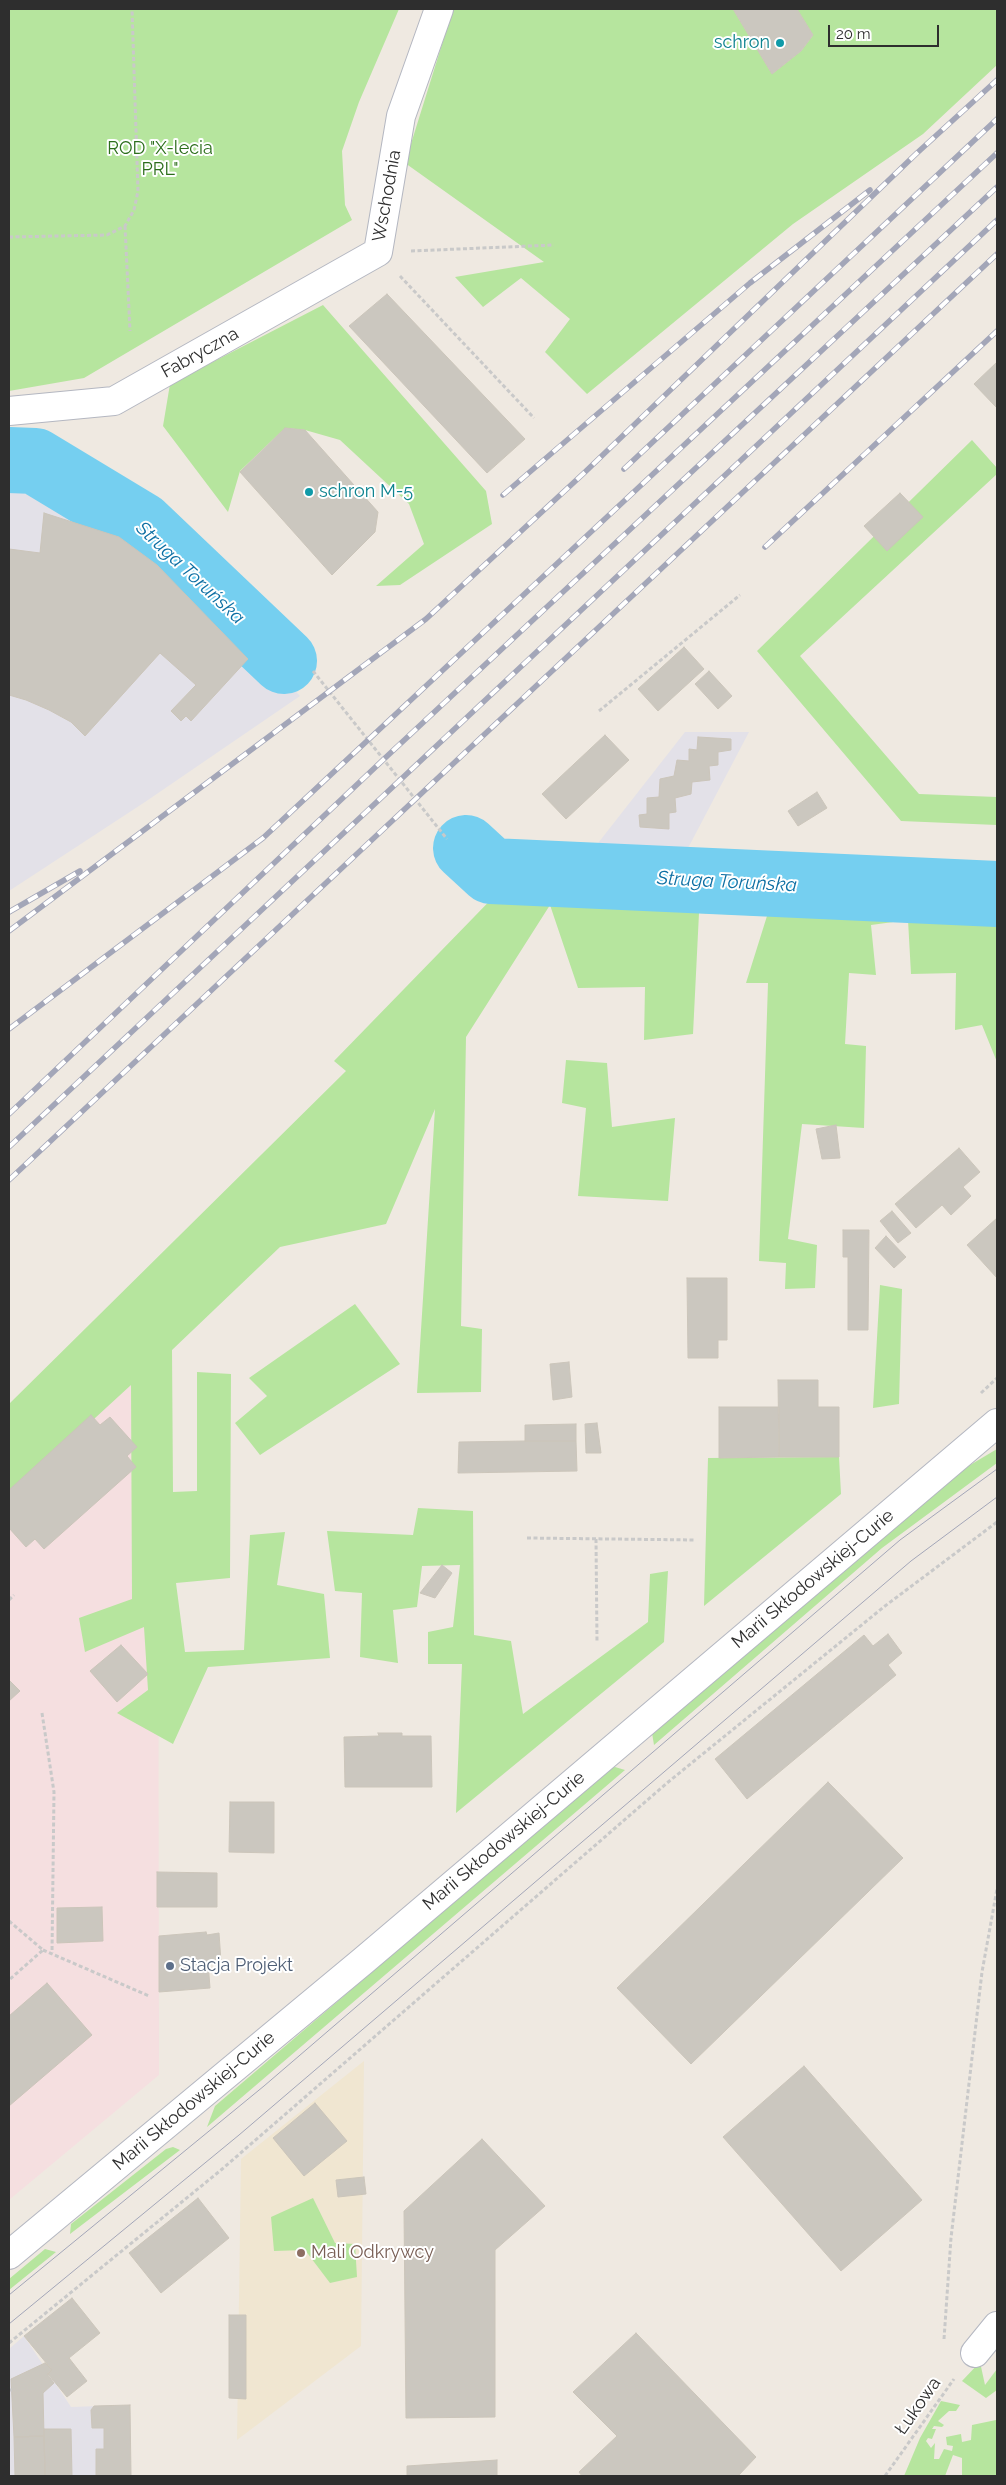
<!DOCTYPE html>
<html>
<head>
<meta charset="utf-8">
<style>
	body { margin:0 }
	#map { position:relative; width:1006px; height:2485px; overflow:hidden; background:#efe9e1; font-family:Raleway,sans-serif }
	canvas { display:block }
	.frame { position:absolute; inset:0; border:10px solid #2e2e2e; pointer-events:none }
	.scale { position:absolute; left:828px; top:25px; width:111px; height:22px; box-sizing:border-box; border:2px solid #2e2e2e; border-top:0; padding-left:6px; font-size:15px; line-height:18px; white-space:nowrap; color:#2e2e2e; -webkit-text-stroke:4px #fff; paint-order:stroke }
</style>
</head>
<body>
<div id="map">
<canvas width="1006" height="2485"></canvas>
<div class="frame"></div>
<div class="scale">20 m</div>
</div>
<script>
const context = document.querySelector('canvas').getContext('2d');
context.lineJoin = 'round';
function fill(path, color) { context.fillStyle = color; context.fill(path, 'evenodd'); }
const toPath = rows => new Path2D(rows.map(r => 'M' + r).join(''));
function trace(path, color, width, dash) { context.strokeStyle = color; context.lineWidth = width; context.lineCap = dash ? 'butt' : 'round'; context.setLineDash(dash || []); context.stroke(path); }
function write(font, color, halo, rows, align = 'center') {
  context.font = font + ' Raleway,sans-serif'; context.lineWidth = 4; context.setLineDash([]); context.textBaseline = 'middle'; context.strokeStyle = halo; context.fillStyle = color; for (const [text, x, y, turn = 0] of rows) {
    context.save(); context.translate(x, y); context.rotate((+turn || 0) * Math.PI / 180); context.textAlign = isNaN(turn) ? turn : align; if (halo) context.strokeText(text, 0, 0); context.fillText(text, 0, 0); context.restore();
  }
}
const industrial = toPath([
	[9,471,17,471,115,517,216,607,300,696,145,802,9,891],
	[685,732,749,732,687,850,595,847],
	[24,2336,71,2407,130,2405,131,2476,9,2476,9,2349]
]);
const education = toPath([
	[364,2061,361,2346,237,2440,241,2159]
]);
const medical = toPath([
	[158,1310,159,2075,9,2200,9,1450]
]);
const green = toPath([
	[9,9,399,9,359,102,342,151,345,205,352,220,84,378,9,391],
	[453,9,733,9,772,74,801,51,813,35,797,9,997,9,997,65,923,134,793,224,587,394,545,352,570,319,521,278,483,307,455,277,544,262,405,163],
	[323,305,486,491,492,524,400,585,376,586,424,544,409,504,340,440,305,430,285,428,240,471,228,512,163,426,170,384],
	[972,440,997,468,997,474,800,656,919,794,997,797,997,791,997,825,901,821,757,651],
	[509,881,997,905,997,1062,982,1025,955,1030,956,973,911,974,908,920,871,925,876,975,849,973,845,1044,866,1046,864,1128,802,1124,788,1239,817,1245,815,1288,785,1289,786,1263,759,1261,768,983,746,983,767,916,699,913,693,1034,644,1040,645,987,578,988,550,905,466,1037,461,1326,482,1329,481,1392,417,1393,435,1109,386,1224,280,1247,172,1350,173,1492,197,1491,197,1372,231,1374,230,1578,176,1583,185,1652,244,1650,250,1535,285,1532,277,1585,324,1594,330,1658,208,1667,173,1744,117,1713,148,1690,144,1627,85,1652,79,1618,132,1599,131,1385,9,1497,9,1404,346,1071,334,1061],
	[566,1060,607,1063,612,1127,675,1118,668,1201,578,1196,586,1108,562,1103],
	[880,1285,902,1289,899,1404,873,1408],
	[355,1304,400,1364,260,1455,235,1423,267,1396,249,1378],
	[997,1449,997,1463,882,1548,654,1745,652,1733,955,1474],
	[839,1457,841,1494,704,1606,708,1458],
	[418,1508,473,1511,474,1635,511,1641,523,1714,648,1622,650,1574,668,1571,664,1642,456,1813,462,1664,428,1664,428,1632,453,1627,460,1565,422,1566,417,1607,393,1610,398,1663,360,1657,362,1593,335,1591,327,1531,413,1535],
	[615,1767,625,1770,207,2127,215,2106,611,1768],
	[173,2147,180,2150,70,2234,71,2224,166,2149],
	[313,2198,335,2243,355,2244,357,2277,330,2283,305,2250,274,2251,271,2217],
	[45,2249,56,2252,9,2290,9,2279],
	[980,2362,985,2385,997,2369,997,2390,986,2398,962,2381],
	[941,2401,960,2405,956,2411,949,2411,938,2421,944,2425,942,2427,934,2426,932,2429,936,2429,932,2439,928,2438,926,2441,931,2448,935,2443,934,2459,939,2459,944,2449,952,2451,953,2446,947,2445,946,2437,961,2434,962,2442,971,2440,972,2425,996,2420,997,2414,997,2476,962,2476,962,2458,953,2455,945,2476,904,2476,920,2438]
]);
const river = toPath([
	[9,460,35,461,141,525,284,661],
	[466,848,491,871,997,894]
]);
const building = toPath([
	[733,9,797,9,813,35,801,51,772,74,733,9],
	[387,294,525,439,487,473,349,326,387,294],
	[997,362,997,406,996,407,974,384,997,362],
	[285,428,305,430,378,512,375,532,332,575,240,472,285,428],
	[900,493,923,517,887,551,864,526,900,493],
	[44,513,119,537,157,565,248,659,191,721,186,716,181,721,171,711,196,685,160,653,85,736,71,722,49,710,26,700,9,695,9,549,40,553,44,513],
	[684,647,704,669,658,711,638,689,684,647],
	[709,671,732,696,718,709,695,684,709,671],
	[605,735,629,760,566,819,542,794,605,735],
	[698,737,731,739,731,750,718,752,718,765,709,766,710,780,692,782,691,794,675,798,676,812,669,813,669,829,640,827,639,815,647,814,647,798,659,797,660,779,674,776,677,760,689,761,689,749,697,750,698,737],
	[817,792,827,808,798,826,788,811,817,792],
	[836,1125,840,1158,822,1159,816,1129,836,1125],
	[959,1148,980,1172,963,1187,971,1196,951,1215,942,1205,916,1228,895,1204,959,1148],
	[892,1211,911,1233,898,1243,880,1221,892,1211],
	[997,1218,997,1278,967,1245,997,1218],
	[843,1230,869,1230,868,1330,848,1330,848,1257,843,1257,843,1230],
	[886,1236,906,1257,894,1268,875,1248,886,1236],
	[687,1278,727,1278,727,1340,718,1340,718,1358,688,1358,687,1278],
	[569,1362,572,1397,553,1400,550,1364,569,1362],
	[778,1380,818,1380,818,1407,839,1407,839,1457,779,1457,778,1380],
	[719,1407,779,1407,779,1457,719,1458,719,1407],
	[91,1415,100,1425,110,1417,137,1447,127,1456,136,1467,44,1549,35,1539,26,1547,9,1528,9,1490,91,1415],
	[597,1423,601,1453,586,1453,585,1424,597,1423],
	[576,1424,576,1441,525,1441,525,1425,576,1424],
	[525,1441,576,1441,577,1471,458,1473,459,1442,525,1441],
	[442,1565,452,1573,435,1598,420,1593,442,1565],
	[888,1634,902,1653,888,1665,896,1675,747,1799,715,1759,864,1635,873,1646,888,1634],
	[121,1645,148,1674,117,1702,90,1671,121,1645],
	[9,1680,20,1691,9,1701,9,1680],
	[378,1733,402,1733,402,1736,431,1736,432,1787,345,1787,344,1737,379,1736,378,1733],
	[828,1782,903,1858,691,2064,617,1988,828,1782],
	[230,1802,274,1802,274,1853,229,1852,230,1802],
	[157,1872,217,1873,217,1907,157,1907,157,1872],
	[102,1907,103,1941,57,1943,57,1908,102,1907],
	[206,1932,207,1935,219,1933,221,1962,208,1962,210,1988,159,1992,159,1936,206,1932],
	[47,1983,92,2035,9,2106,9,2016,47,1983],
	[804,2066,922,2200,841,2271,723,2137,804,2066],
	[315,2103,347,2141,304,2176,273,2138,315,2103],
	[482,2139,545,2206,495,2250,495,2417,406,2418,404,2211,482,2139],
	[364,2177,366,2194,338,2197,336,2180,364,2177],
	[198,2198,229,2238,161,2293,129,2253,198,2198],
	[72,2298,100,2333,69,2358,87,2381,67,2397,48,2374,52,2370,24,2336,72,2298],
	[229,2315,246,2315,246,2399,229,2398,229,2315],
	[636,2333,756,2457,738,2476,582,2476,579,2472,617,2436,573,2392,636,2333],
	[45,2363,52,2370,47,2374,54,2383,43,2393,44,2436,14,2437,11,2379,45,2363],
	[130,2405,131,2476,96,2476,96,2449,104,2449,104,2428,92,2428,91,2410,94,2406,130,2405],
	[44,2429,71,2429,72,2476,45,2476,44,2429],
	[44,2436,45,2476,15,2476,14,2437,44,2436],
	[497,2460,497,2476,407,2476,407,2466,497,2460]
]);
const path = toPath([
	[125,226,130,331],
	[9,237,107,235,125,226,134,210,138,191,132,9],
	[411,251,554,245],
	[400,276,534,418],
	[313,671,447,839],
	[599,711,740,595],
	[981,1393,997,1378],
	[527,1538,696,1540],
	[596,1539,597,1642],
	[9,1600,14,1595],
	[42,1713,54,1792,52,1953],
	[9,1921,43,1950,9,1980],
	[43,1950,149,1996],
	[944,2339,951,2238,982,1972,997,1889],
	[9,2343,221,2170,667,1783,885,1606,997,1522],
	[9,2390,12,2390],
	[885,2476,954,2379]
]);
const street = toPath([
	[9,411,114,401,378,252,401,116,439,9],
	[975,2353,997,2326]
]);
const secondary = toPath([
	[9,2255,363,1961,997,1423]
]);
const tram = toPath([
	[9,2295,264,2086,900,1540,997,1469],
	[9,2324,239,2135,911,1561,997,1497]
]);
const rail = toPath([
	[624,469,997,119],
	[503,495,750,283,870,190],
	[765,547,997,331],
	[9,912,80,871],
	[9,931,426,619,584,473,917,153,997,80],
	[9,1029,263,838,997,153],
	[9,1114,384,759,997,187],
	[9,1147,997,220],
	[9,1180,997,254]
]);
const markers = [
	[780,43,5,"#0f9aa8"],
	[309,492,5,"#0f9aa8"],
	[170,1966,5,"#5c6f8a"],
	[301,2253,5,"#8d6e63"]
];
const cultureNames = [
	["schron",770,43],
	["schron M-5",319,492,"left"]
];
const parkNames = [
	["ROD \"X-lecia",160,149],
	["PRL\"",160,170]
];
const streetNames = [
	["Wschodnia",387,196,-80],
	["Fabryczna",200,353,-29],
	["Marii Skłodowskiej-Curie",813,1579,-40],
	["Marii Skłodowskiej-Curie",504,1841,-40],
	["Marii Skłodowskiej-Curie",194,2101,-40],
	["Łukowa",918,2406,-55]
];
const serviceNames = [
	["Stacja Projekt",180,1966]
];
const educationNames = [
	["Mali Odkrywcy",311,2253]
];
const waterNames = [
	["Struga Toruńska",190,573,43],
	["Struga Toruńska",727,882,3]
];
fill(industrial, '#e3e1e8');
fill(education, '#f0e6d1');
fill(medical, '#f5dfe0');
fill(green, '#b6e59e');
trace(river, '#75cff0', 66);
fill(building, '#cbc7bf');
trace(building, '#cbc5ba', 1);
trace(street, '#b4b7c1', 30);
trace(secondary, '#b4b7c1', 30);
trace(path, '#c9c9c9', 3, [4, 2.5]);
trace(street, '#fff', 28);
trace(secondary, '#fff', 28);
trace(tram, '#a3a6b8', 1);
trace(rail, '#a3a6b8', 5.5);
trace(rail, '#fff', 4, [11]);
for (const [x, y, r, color] of markers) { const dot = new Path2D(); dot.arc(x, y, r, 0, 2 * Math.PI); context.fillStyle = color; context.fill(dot); trace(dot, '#fff', 2); }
write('18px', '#0d838f', '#fff', cultureNames, 'right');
write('18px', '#2c6e1b', '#fff', parkNames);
write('18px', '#2e2e2e', '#fff', streetNames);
write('18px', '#4e5e75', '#fff', serviceNames, 'left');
write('18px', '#785e54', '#fff', educationNames, 'left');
write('italic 19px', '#0d6fa3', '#fff', waterNames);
</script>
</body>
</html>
